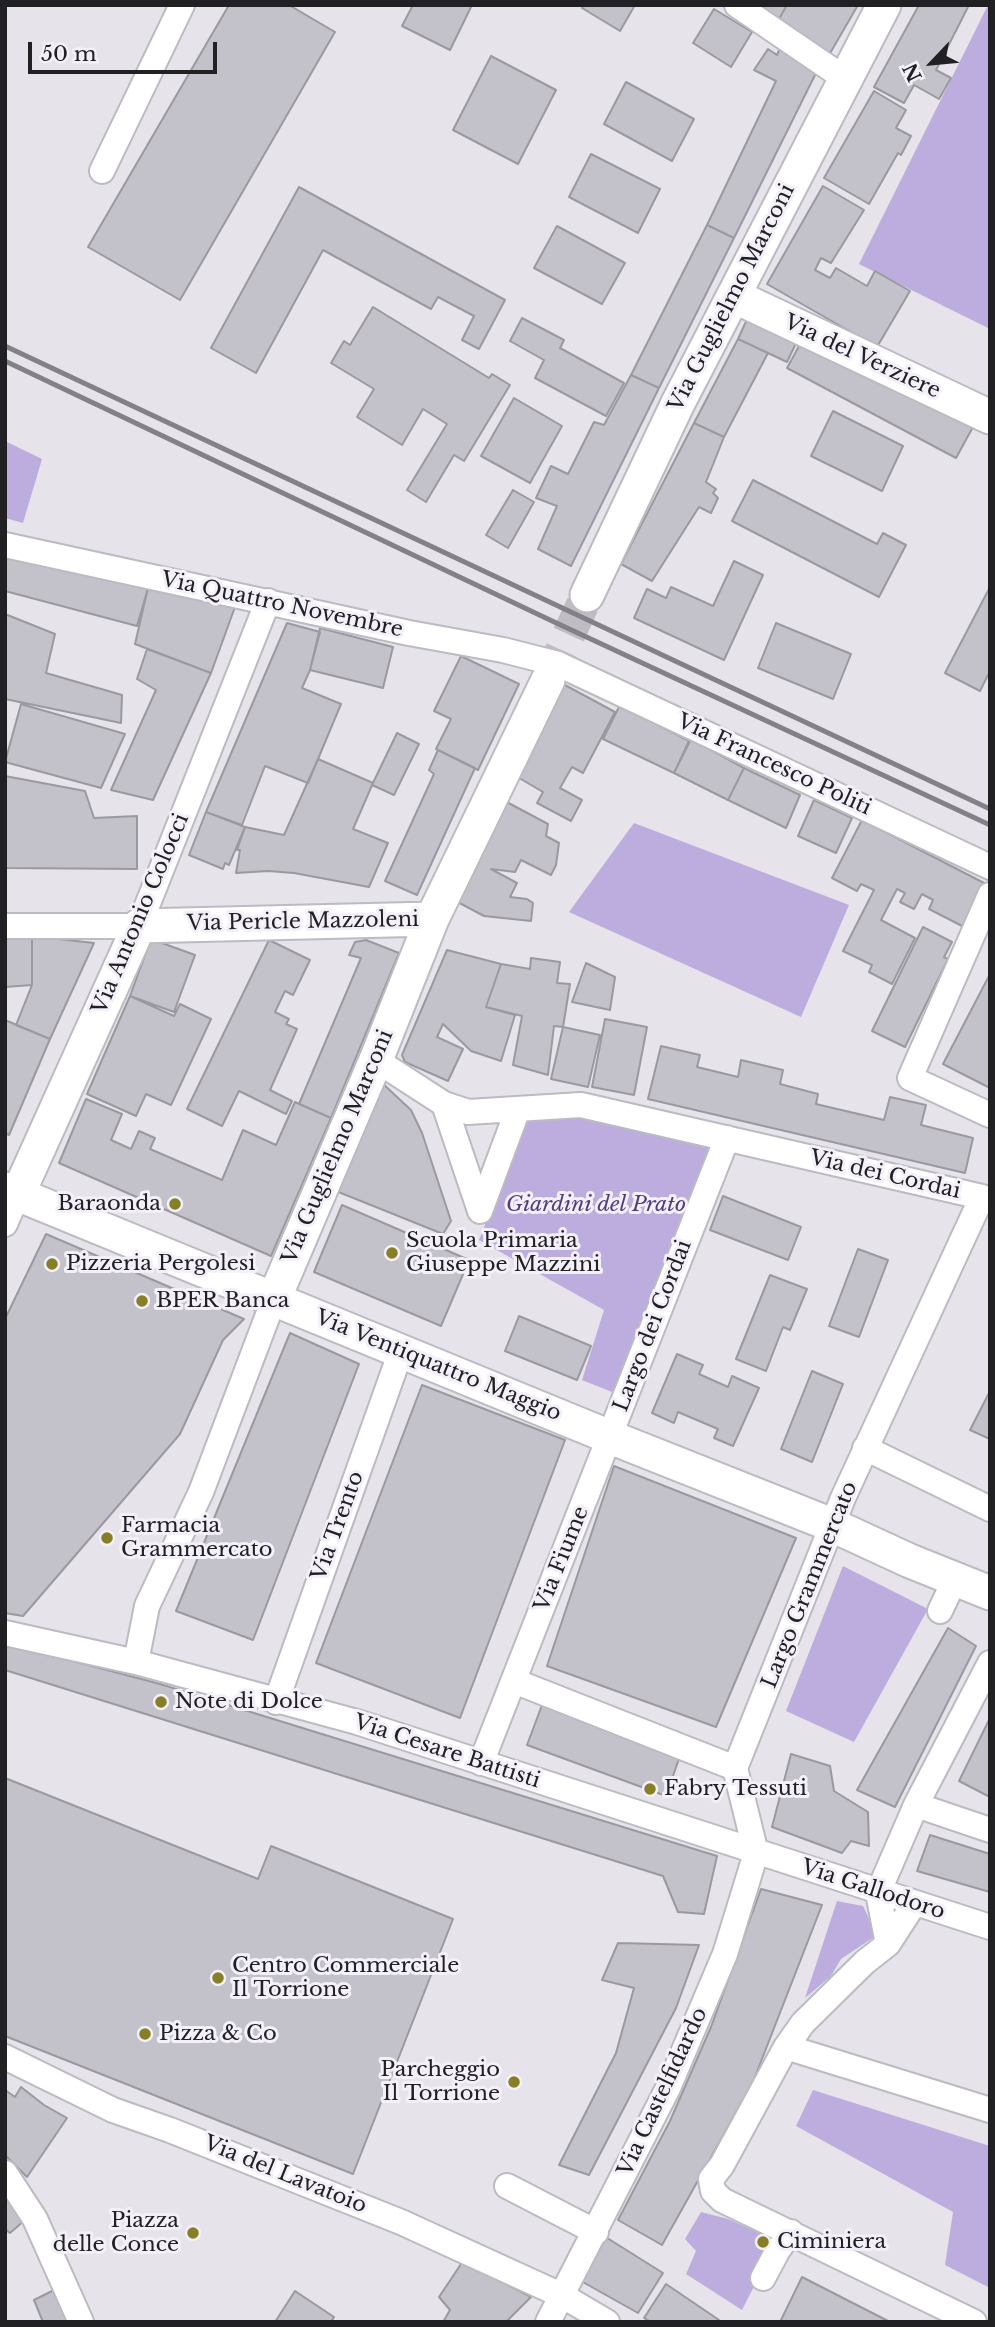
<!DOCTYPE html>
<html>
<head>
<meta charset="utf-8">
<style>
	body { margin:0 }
	#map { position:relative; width:995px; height:2327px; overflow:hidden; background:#e6e3eb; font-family:"Libre Baskerville",serif }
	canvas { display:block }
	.frame { position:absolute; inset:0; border:7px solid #212023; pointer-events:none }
	.north { position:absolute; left:897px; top:28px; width:70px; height:70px; -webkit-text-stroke:5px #f3f0f9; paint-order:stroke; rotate:244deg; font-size:19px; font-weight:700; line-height:28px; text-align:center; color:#212023 }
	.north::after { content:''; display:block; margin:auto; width:24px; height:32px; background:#212023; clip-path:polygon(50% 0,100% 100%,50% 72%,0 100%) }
	.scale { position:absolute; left:28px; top:42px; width:189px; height:32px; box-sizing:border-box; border:4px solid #212023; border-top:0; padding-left:9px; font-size:21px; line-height:24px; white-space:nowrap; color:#212023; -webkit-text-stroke:5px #f3f0f9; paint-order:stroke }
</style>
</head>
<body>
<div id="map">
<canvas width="995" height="2327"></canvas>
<div class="frame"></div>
<div class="north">N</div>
<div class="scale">50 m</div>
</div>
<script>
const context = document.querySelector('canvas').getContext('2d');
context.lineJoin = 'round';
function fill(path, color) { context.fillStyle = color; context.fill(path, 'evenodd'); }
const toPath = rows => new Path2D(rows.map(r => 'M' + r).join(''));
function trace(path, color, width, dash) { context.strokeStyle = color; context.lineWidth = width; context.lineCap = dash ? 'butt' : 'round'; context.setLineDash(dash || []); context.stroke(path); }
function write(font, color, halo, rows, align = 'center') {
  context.font = font + ' "Libre Baskerville",serif'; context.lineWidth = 6; context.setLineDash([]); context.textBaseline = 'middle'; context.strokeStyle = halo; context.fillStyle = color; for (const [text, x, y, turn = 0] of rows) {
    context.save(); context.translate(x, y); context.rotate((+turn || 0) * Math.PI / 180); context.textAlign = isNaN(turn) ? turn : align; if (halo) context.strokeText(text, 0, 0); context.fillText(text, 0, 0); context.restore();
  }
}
const green = toPath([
	[988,5,990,5,990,329,859,264],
	[5,441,42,459,23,523,5,518],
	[634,823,849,905,801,1017,569,912],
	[580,1111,715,1144,617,1394,582,1380,604,1310,479,1240,530,1113],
	[843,1566,928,1609,854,1742,786,1711],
	[837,1901,863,1906,877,1935,841,1959,831,1976,805,1998],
	[813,2090,990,2146,990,2288,945,2265,953,2212,796,2126],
	[701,2212,728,2219,766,2236,775,2245,742,2310,686,2274,696,2251,685,2239]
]);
const building = toPath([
	[229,5,289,5,335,32,180,300,88,247,229,5],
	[413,5,472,5,450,50,402,26,413,5],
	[584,5,635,5,620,31,582,8,584,5],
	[760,5,787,5,779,19,760,5],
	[787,5,858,5,829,55,779,19,787,5],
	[919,5,969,5,936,70,951,78,939,99,914,85,904,103,874,87,919,5],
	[714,9,752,32,731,67,693,43,714,9],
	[780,48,818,69,734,238,707,225,776,81,754,70,768,49,777,55,780,48],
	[491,56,556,90,518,164,453,130,491,56],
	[626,82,694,119,672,161,604,124,626,82],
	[874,91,906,110,896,128,911,136,901,155,898,153,869,204,824,178,874,91],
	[591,154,660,189,638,233,569,197,591,154],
	[823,186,864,210,831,263,821,258,815,270,830,278,836,268,867,286,875,271,910,291,877,347,767,284,823,186],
	[299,187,505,300,479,349,462,340,474,316,438,297,431,309,323,250,256,373,211,348,299,187],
	[707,225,734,238,659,388,631,375,707,225],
	[557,226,625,263,602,304,534,268,557,226],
	[373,307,489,378,492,374,510,385,464,461,454,455,426,502,407,490,447,424,423,409,402,445,357,417,374,389,331,363,344,341,350,345,373,307],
	[749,315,798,339,787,362,738,339,749,315],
	[522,318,564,340,560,348,624,383,606,416,535,378,544,360,510,341,522,318],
	[804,337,973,427,956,458,787,368,804,337],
	[738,339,768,353,724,437,694,423,738,339],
	[631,375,659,388,571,566,538,549,557,506,536,498,551,466,568,474,594,422,604,425,631,375],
	[514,398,562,426,530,483,481,456,514,398],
	[833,411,903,446,882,491,811,456,833,411],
	[694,423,724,437,706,482,716,489,713,493,718,498,711,513,699,507,652,581,621,564,694,423],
	[753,480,877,544,883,533,906,545,879,597,732,521,753,480],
	[513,490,534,502,508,548,486,535,513,490],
	[5,553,148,588,137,626,5,591,5,553],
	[734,561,763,575,724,660,634,618,647,589,666,598,671,587,713,606,734,561],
	[990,587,990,671,980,691,945,673,990,587],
	[148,588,235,607,211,673,135,644,148,588],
	[5,614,55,634,46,673,122,695,121,723,5,699,5,614],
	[287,623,320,632,310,670,302,688,341,704,308,783,265,766,242,825,206,812,287,623],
	[776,623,851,654,833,699,758,668,776,623],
	[320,628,393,647,383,688,310,670,320,628],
	[147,649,211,673,153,800,111,790,156,690,137,679,147,649],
	[461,656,519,684,478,770,436,749,451,719,434,711,461,656],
	[563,684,615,712,583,773,572,767,560,788,582,800,571,821,537,803,543,792,514,775,563,684],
	[21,704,125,734,101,788,5,762,21,704],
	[620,705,689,741,674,773,603,739,620,705],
	[397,733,419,744,394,795,372,785,397,733],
	[691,739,744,768,728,800,674,773,691,739],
	[438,750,475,768,417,895,385,881,434,774,429,770,438,750],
	[318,759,373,783,353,829,388,843,369,887,294,873,268,871,236,873,240,850,237,850,245,827,284,835,318,759],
	[744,768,800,795,786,828,728,800,744,768],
	[5,776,85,791,94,818,137,816,137,869,5,868,5,776],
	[503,800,548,824,546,836,559,843,556,865,551,875,521,860,515,872,491,869,517,883,510,897,527,899,533,903,531,921,484,916,452,899,503,800],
	[814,800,852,818,836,853,798,836,814,800],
	[206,812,245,827,229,865,225,863,223,869,189,855,206,812],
	[862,820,986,884,964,927,929,909,933,900,922,894,914,909,900,902,905,893,897,889,881,920,915,938,892,984,869,972,872,965,843,951,874,890,861,884,857,891,832,878,862,820],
	[923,927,952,942,944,957,948,959,905,1047,872,1031,923,927],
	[32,936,32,985,5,987,5,938,32,936],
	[32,936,94,943,50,1039,16,1025,32,985,32,936],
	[151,939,195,955,174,1012,130,996,151,939],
	[269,940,310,960,293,995,285,991,275,1012,289,1019,286,1024,297,1029,270,1090,292,1101,286,1114,239,1091,222,1126,187,1109,269,940],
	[366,940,399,953,331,1118,299,1104,361,958,349,955,355,942,366,940],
	[447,950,501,964,486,1007,515,1015,501,1061,471,1051,443,1024,437,1037,463,1049,448,1081,405,1062,402,1055,447,950],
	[531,958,560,962,557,983,570,984,563,1027,554,1026,548,1075,513,1065,522,1016,486,1007,501,964,530,969,531,958],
	[586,963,615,977,610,1010,572,1002,586,963],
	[990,974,990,1088,943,1064,990,974],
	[130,996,174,1016,180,1004,211,1019,171,1105,146,1094,136,1116,87,1094,130,996],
	[605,1019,647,1027,634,1095,592,1087,605,1019],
	[5,1020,50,1039,9,1135,5,1133,5,1020],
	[563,1027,600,1035,588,1087,551,1079,563,1027],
	[661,1046,700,1055,697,1067,738,1077,741,1060,783,1070,780,1084,818,1094,816,1104,884,1120,890,1097,926,1105,921,1125,973,1138,965,1173,648,1099,661,1046],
	[381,1082,411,1110,422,1133,451,1221,443,1234,331,1189,381,1082],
	[86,1099,122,1114,111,1140,131,1149,139,1131,155,1138,150,1149,222,1180,243,1130,276,1145,295,1102,331,1118,271,1256,59,1163,86,1099],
	[723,1196,801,1227,788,1260,710,1230,723,1196],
	[342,1205,469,1260,441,1326,314,1272,342,1205],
	[46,1234,244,1319,223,1340,180,1434,23,1616,5,1613,5,1319,46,1234],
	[858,1249,888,1260,859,1337,829,1326,858,1249],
	[770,1275,807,1289,790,1330,783,1327,766,1371,736,1359,770,1275],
	[519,1316,591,1346,577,1380,505,1351,519,1316],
	[290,1333,359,1364,253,1640,176,1611,290,1333],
	[677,1354,703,1365,699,1374,728,1387,732,1376,759,1388,733,1446,714,1438,718,1429,678,1412,674,1423,652,1413,677,1354],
	[812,1371,843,1384,812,1462,781,1449,812,1371],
	[422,1385,565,1440,460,1718,316,1663,422,1385],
	[990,1391,990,1439,970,1430,990,1391],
	[614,1466,796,1538,716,1727,547,1666,614,1466],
	[948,1628,976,1646,895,1807,857,1790,948,1628],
	[5,1643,160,1684,717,1856,704,1914,678,1912,663,1876,5,1670,5,1643],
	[542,1705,680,1756,666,1796,527,1745,542,1705],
	[990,1718,990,1797,959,1781,990,1718],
	[791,1754,830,1766,834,1791,868,1812,869,1846,851,1841,842,1853,772,1827,791,1754],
	[5,1778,258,1879,271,1846,453,1919,353,2174,5,2036,5,1778],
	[930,1835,990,1854,990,1892,917,1871,930,1835],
	[761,1889,822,1905,753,2082,662,2245,618,2220,670,2121,711,2027,761,1889],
	[618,1943,699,1945,676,2008,589,2175,559,2165,616,2053,634,1988,602,1980,618,1943],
	[21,2087,44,2105,67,2118,27,2177,5,2155,5,2090,15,2097,21,2087],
	[5,2187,25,2220,10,2233,5,2229,5,2187],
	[604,2236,663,2273,638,2313,581,2281,604,2236],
	[463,2261,531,2297,506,2322,443,2322,450,2310,439,2297,463,2261],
	[802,2277,890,2322,780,2322,802,2277],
	[666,2284,722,2322,651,2322,644,2318,666,2284],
	[56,2289,68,2322,43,2322,34,2300,56,2289],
	[295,2291,334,2317,331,2322,275,2322,295,2291]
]);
const secondaryTunnel = toPath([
	[548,680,587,595]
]);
const street = toPath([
	[737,5,844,78],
	[102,171,182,5],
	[5,545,409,633,503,650,558,664,990,867],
	[990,895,910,1078,990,1115],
	[5,926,139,926,268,601],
	[376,1060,444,1104,468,1112,581,1105,982,1197,843,1498,735,1768,756,1853],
	[444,1104,480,1211,518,1109],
	[5,1224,18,1194],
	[865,1448,990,1509],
	[940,1611,955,1579],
	[5,1633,136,1662,357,1722,990,1927],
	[136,1662,147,1606,201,1492,274,1299],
	[514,1681,735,1768],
	[276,1702,401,1351],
	[481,1763,727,1138],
	[916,1805,990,1663],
	[914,1904,888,1944,865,1962,803,2023,786,2047,722,2165,711,2179,713,2191,722,2200,974,2322],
	[888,1944,878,1893,916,1805,990,1830],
	[786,2047,990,2110],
	[5,2057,113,2110,170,2130,401,2222,563,2296,607,2322],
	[5,2173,35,2219,81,2322],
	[507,2186,596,2232],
	[763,2278,778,2250,791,2232],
	[548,2322,668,2088,725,1954,756,1853]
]);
const secondary = toPath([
	[734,296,990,417],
	[587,595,678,403,884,5],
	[5,1189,610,1437,832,1525,910,1561,990,1593],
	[18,1194,139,926,432,919],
	[274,1299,376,1060,432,919,548,680]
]);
const rail = toPath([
	[5,346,990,809],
	[5,361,550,620,990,825]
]);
const markers = [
	[175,1204,7,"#867f26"],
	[392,1253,7,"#867f26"],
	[52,1264,7,"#867f26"],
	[142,1301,7,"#867f26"],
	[107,1538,7,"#867f26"],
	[161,1702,7,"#867f26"],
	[650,1789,7,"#867f26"],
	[218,1978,7,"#867f26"],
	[145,2034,7,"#867f26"],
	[514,2082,7,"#867f26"],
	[193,2233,7,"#867f26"],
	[763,2242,7,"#867f26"]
];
const streetNames = [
	["Via Guglielmo Marconi",732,298,-63],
	["Via del Verziere",862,357,25],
	["Via Quattro Novembre",282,605,12],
	["Via Francesco Politi",774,765,25],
	["Via Antonio Colocci",141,914,-67],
	["Via Pericle Mazzoleni",303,922,-1],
	["Via Guglielmo Marconi",338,1147,-67],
	["Via dei Cordai",885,1175,13],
	["Largo dei Cordai",653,1326,-69],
	["Via Ventiquattro Maggio",438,1366,22],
	["Via Trento",338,1526,-70],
	["Via Fiume",562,1559,-68],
	["Largo Grammercato",810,1585,-68],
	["Via Cesare Battisti",447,1752,18],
	["Via Gallodoro",873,1890,18],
	["Via Castelfidardo",663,2092,-65],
	["Via del Lavatoio",285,2175,22]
];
const poiNames = [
	["Baraonda",161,1204,"right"],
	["Scuola Primaria",406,1241],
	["Giuseppe Mazzini",406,1265],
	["Pizzeria Pergolesi",66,1264],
	["BPER Banca",156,1301],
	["Farmacia",121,1526],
	["Grammercato",121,1550],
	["Note di Dolce",175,1702],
	["Fabry Tessuti",664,1789],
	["Centro Commerciale",232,1966],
	["Il Torrione",232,1990],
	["Pizza & Co",159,2034],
	["Parcheggio",500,2070,"right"],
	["Il Torrione",500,2094,"right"],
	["Piazza",179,2221,"right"],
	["delle Conce",179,2245,"right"],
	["Ciminiera",777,2242]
];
const parkNames = [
	["Giardini del Prato",596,1205]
];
fill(green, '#bdaddf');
fill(building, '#c3c1c9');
trace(building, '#9b99a0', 2);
trace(secondaryTunnel, '#bfbcc3', 33, [33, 17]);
trace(street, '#bcbac2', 28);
trace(secondary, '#bcbac2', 37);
trace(street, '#fff', 24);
trace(secondary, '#fff', 33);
trace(rail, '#838187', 5);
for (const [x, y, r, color] of markers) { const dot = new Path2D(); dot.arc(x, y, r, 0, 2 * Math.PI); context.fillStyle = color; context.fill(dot); trace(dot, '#f3f0f9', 2.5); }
write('21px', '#212023', '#f3f0f9', streetNames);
write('21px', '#212023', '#f3f0f9', poiNames, 'left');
write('italic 21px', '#533c79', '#f3f0f9', parkNames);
</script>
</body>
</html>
